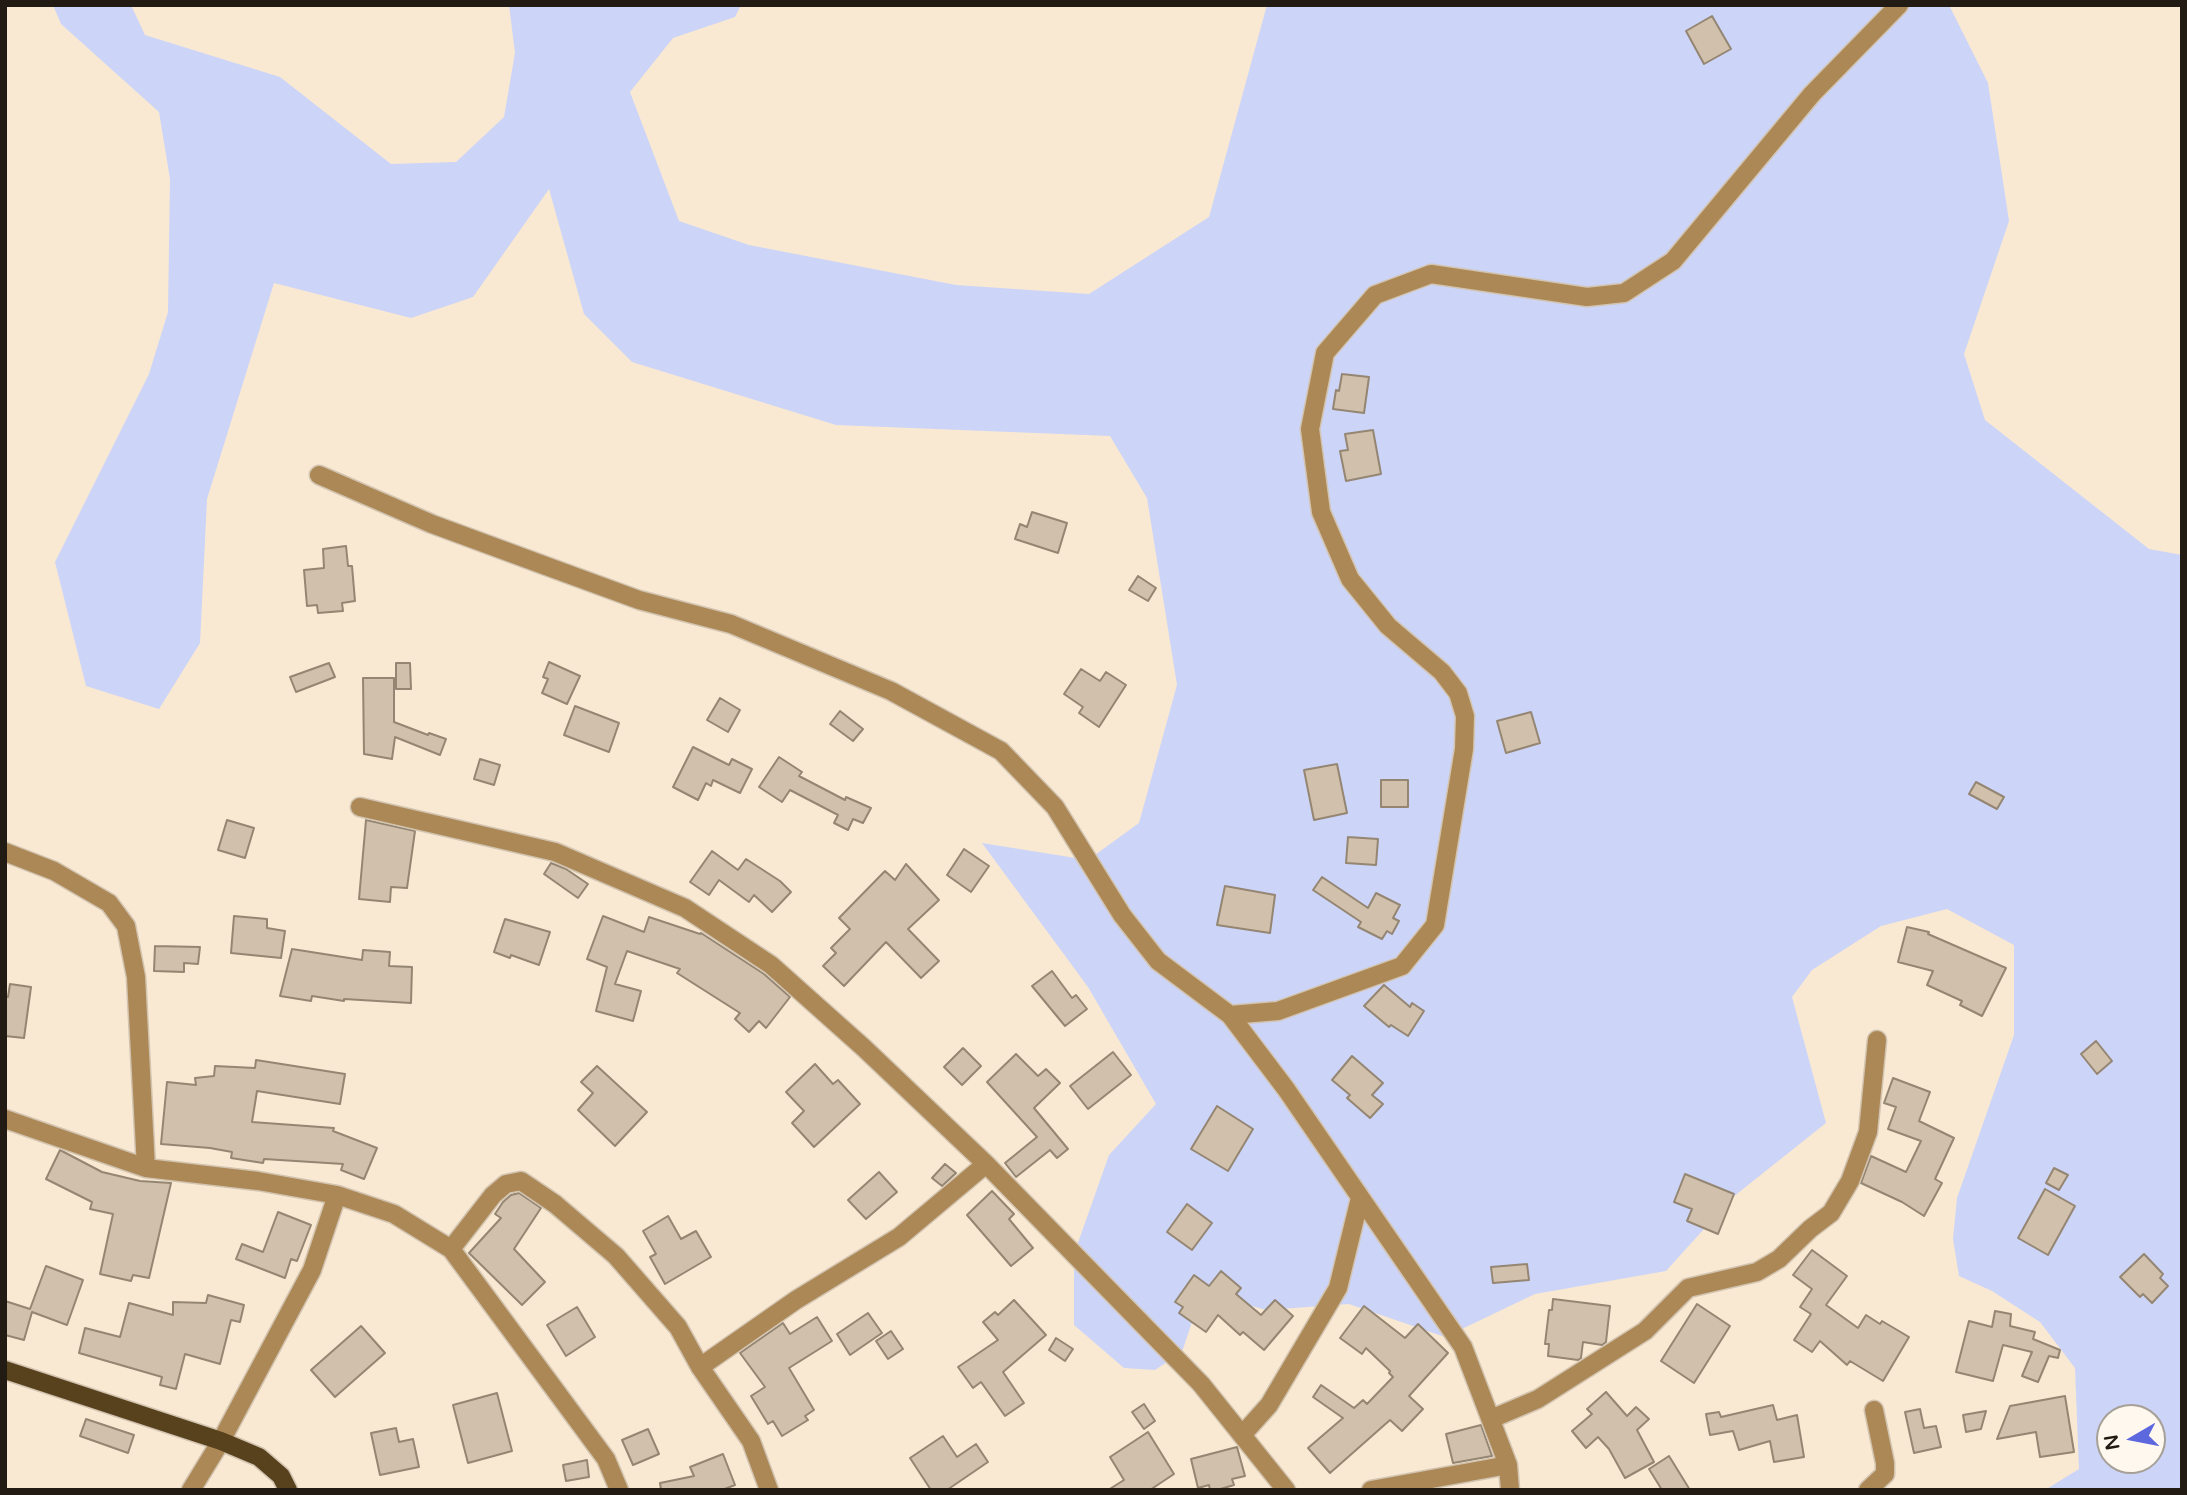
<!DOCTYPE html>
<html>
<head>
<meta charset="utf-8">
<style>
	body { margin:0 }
	#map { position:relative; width:2187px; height:1495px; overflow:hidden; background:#f9e9d3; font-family:"Varela Round",sans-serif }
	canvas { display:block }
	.frame { position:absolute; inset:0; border:7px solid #211b13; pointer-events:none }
	.north { position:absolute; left:2096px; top:1404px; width:70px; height:70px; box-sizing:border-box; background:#fef8ef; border:2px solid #a6a097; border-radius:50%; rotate:260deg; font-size:19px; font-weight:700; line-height:28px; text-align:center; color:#211b13 }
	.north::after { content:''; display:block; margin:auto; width:24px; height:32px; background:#5d67de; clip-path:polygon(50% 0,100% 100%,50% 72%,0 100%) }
</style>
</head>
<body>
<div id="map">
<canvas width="2187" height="1495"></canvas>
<div class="frame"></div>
<div class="north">N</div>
</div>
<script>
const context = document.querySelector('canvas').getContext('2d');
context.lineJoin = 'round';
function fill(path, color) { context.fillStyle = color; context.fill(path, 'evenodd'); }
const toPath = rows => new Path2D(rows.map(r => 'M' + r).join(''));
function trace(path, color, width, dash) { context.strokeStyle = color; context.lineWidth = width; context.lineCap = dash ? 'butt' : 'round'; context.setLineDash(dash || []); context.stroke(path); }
const green = toPath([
	[53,5,131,5,145,35,280,77,391,164,456,162,504,117,515,53,509,5,741,5,735,17,673,38,630,92,679,221,749,245,956,285,1089,294,1209,217,1267,5,1949,5,1988,83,2009,221,1964,354,1985,420,2149,549,2182,555,2182,1490,2045,1490,2079,1469,2075,1368,2040,1322,1992,1291,1959,1276,1953,1239,1957,1198,2014,1035,2014,945,1947,909,1881,926,1812,970,1792,997,1826,1123,1733,1197,1666,1271,1535,1294,1445,1337,1349,1304,1266,1310,1202,1292,1182,1352,1155,1370,1124,1368,1074,1325,1074,1254,1109,1155,1156,1104,1088,987,982,843,1088,860,1139,823,1177,685,1147,498,1110,436,836,425,632,362,584,314,549,189,473,297,411,318,274,283,207,499,200,643,159,709,86,686,55,562,149,374,168,312,170,179,159,112,61,24],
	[2110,1418,2152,1418,2152,1460,2110,1460]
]);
const building = toPath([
	[1712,16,1731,49,1704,64,1686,31,1712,16],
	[1342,374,1369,377,1364,413,1333,409,1336,390,1339,391,1342,374],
	[1373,430,1381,474,1346,481,1340,451,1348,450,1345,434,1373,430],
	[1032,512,1067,523,1058,553,1015,539,1020,524,1027,527,1032,512],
	[346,546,348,566,352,566,355,601,342,603,343,611,318,613,317,605,307,606,304,570,324,568,323,549,346,546],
	[1138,576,1156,588,1148,601,1129,590,1138,576],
	[549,662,580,676,567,704,542,693,548,679,543,677,549,662],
	[329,663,335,677,296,692,290,677,329,663],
	[396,663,410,663,411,689,396,689,396,663],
	[1081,669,1100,681,1106,672,1126,685,1099,727,1079,713,1083,707,1064,694,1081,669],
	[363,678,394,678,394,722,428,735,429,733,446,739,440,755,395,737,392,759,364,754,363,678],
	[720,698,740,710,728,732,707,720,720,698],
	[575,706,619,723,609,752,564,735,575,706],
	[840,711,863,729,853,741,830,724,840,711],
	[1531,712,1540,743,1506,753,1497,721,1531,712],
	[693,747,729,765,732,759,752,769,740,793,713,780,711,786,706,783,698,800,673,787,693,747],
	[779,757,802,772,799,776,845,800,846,797,871,808,863,823,853,819,848,830,834,823,838,815,790,790,782,802,759,787,779,757],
	[480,759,500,765,494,785,474,779,480,759],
	[1337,764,1347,813,1314,820,1304,770,1337,764],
	[1381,780,1408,780,1408,807,1381,807,1381,780],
	[1976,782,2004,797,1997,809,1969,794,1976,782],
	[227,820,254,828,245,858,218,850,227,820],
	[366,820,415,831,407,888,391,887,390,902,359,899,366,820],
	[1348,837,1378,839,1376,865,1346,863,1348,837],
	[964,849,989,866,971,892,947,875,964,849],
	[712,851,738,870,746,859,780,881,791,892,772,912,754,895,749,902,719,880,709,895,690,882,712,851],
	[551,863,566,869,588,884,578,898,544,874,551,863],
	[906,864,939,900,908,929,939,961,921,978,886,942,844,986,823,966,836,953,831,948,850,929,839,918,885,871,895,880,906,864],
	[1322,877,1368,908,1376,893,1400,905,1393,918,1399,921,1392,934,1387,931,1382,939,1358,927,1361,922,1313,890,1322,877],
	[1225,886,1275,895,1270,933,1217,925,1225,886],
	[234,916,267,919,267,928,285,931,281,958,231,953,234,916],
	[603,916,644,932,649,917,700,934,701,933,764,974,790,997,766,1028,759,1021,749,1032,735,1019,740,1013,677,973,680,969,627,951,615,984,641,991,633,1021,596,1011,607,967,587,959,603,916],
	[505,919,550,932,539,965,511,955,510,958,494,952,505,919],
	[1907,927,1929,932,1928,934,2006,968,1982,1016,1960,1005,1962,1001,1927,985,1933,971,1898,962,1907,927],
	[155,946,200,947,198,964,184,963,184,972,154,971,155,946],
	[292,949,362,960,363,950,390,952,389,966,412,967,411,1003,344,999,344,1001,312,996,311,1001,280,996,292,949],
	[1052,971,1072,998,1076,995,1087,1009,1065,1026,1032,986,1052,971],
	[10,984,31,987,24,1038,5,1036,5,996,8,997,10,984],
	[1384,985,1410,1007,1412,1003,1424,1011,1408,1036,1391,1025,1389,1027,1364,1006,1384,985],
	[2096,1041,2112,1061,2097,1074,2081,1054,2096,1041],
	[963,1048,981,1066,962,1085,944,1067,963,1048],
	[1113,1052,1131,1075,1088,1109,1070,1086,1113,1052],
	[1016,1054,1038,1076,1046,1069,1060,1083,1034,1108,1068,1149,1057,1158,1050,1150,1016,1177,1005,1163,1037,1137,987,1082,1016,1054],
	[1352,1056,1383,1083,1372,1095,1383,1104,1370,1118,1347,1098,1350,1095,1332,1080,1352,1056],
	[256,1060,345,1074,340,1104,257,1091,252,1122,334,1128,333,1131,377,1148,364,1179,341,1170,343,1164,264,1159,263,1163,231,1158,232,1152,210,1148,161,1144,167,1082,196,1085,195,1078,214,1076,215,1066,255,1068,256,1060],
	[815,1064,833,1084,838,1080,860,1104,814,1147,792,1123,804,1111,786,1092,815,1064],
	[597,1066,647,1112,615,1146,578,1110,593,1093,581,1082,597,1066],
	[1893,1078,1930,1092,1919,1121,1954,1138,1935,1179,1942,1183,1924,1216,1902,1202,1861,1183,1871,1156,1906,1172,1921,1141,1888,1129,1896,1107,1884,1103,1893,1078],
	[1217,1106,1253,1129,1228,1171,1191,1149,1217,1106],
	[60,1150,102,1172,140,1181,171,1183,149,1278,133,1275,131,1281,100,1274,113,1214,90,1209,92,1202,46,1179,60,1150],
	[945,1164,956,1173,942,1186,932,1178,945,1164],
	[2054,1168,2068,1175,2059,1190,2046,1183,2054,1168],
	[879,1172,897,1192,866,1219,848,1200,879,1172],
	[1685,1174,1734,1194,1718,1234,1687,1221,1692,1209,1674,1202,1685,1174],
	[2045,1189,2075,1206,2048,1255,2018,1238,2045,1189],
	[992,1191,1014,1214,1009,1219,1033,1248,1011,1266,967,1215,992,1191],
	[519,1193,541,1208,514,1249,545,1282,522,1305,469,1253,501,1218,495,1214,503,1202,511,1195,519,1193],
	[1187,1204,1212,1223,1192,1250,1167,1232,1187,1204],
	[278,1212,311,1225,297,1261,291,1259,285,1278,236,1259,242,1244,263,1252,278,1212],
	[668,1216,681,1239,696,1231,711,1257,665,1284,650,1257,656,1254,643,1231,668,1216],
	[1812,1250,1847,1276,1826,1305,1858,1328,1866,1315,1880,1324,1882,1321,1909,1337,1883,1381,1850,1361,1847,1365,1820,1341,1812,1352,1794,1340,1811,1314,1800,1307,1812,1289,1793,1275,1812,1250],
	[2144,1254,2163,1274,2160,1278,2168,1286,2152,1303,2143,1294,2140,1297,2120,1277,2144,1254],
	[1527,1264,1529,1280,1493,1283,1491,1267,1527,1264],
	[46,1266,83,1280,67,1325,32,1312,24,1340,5,1335,5,1301,30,1309,46,1266],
	[1221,1271,1241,1288,1236,1294,1261,1315,1275,1300,1293,1316,1264,1350,1243,1332,1240,1335,1218,1315,1206,1332,1179,1313,1183,1307,1175,1302,1194,1275,1209,1286,1221,1271],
	[208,1295,244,1305,240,1322,231,1320,220,1364,185,1354,176,1389,160,1385,162,1377,79,1353,85,1328,120,1337,129,1303,173,1315,173,1302,206,1303,208,1295],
	[1553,1299,1610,1306,1606,1342,1602,1345,1583,1342,1581,1358,1578,1360,1548,1356,1549,1344,1545,1344,1549,1310,1552,1310,1553,1299],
	[1014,1300,1046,1335,1003,1372,1024,1403,1005,1416,981,1382,973,1388,958,1367,998,1340,983,1322,995,1312,998,1315,1014,1300],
	[1697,1304,1730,1326,1694,1383,1661,1361,1697,1304],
	[1364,1306,1405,1338,1418,1324,1448,1353,1409,1396,1423,1409,1402,1431,1390,1420,1330,1473,1308,1448,1343,1418,1313,1397,1321,1385,1354,1408,1363,1400,1367,1404,1393,1377,1389,1373,1390,1371,1366,1348,1362,1354,1340,1338,1364,1306],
	[577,1307,595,1337,566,1356,547,1325,577,1307],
	[1995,1311,2011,1314,2010,1326,2035,1332,2033,1339,2060,1350,2058,1358,2049,1356,2038,1382,2022,1376,2032,1352,2003,1345,1993,1381,1956,1372,1969,1321,1992,1327,1995,1311],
	[868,1313,882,1333,850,1355,837,1334,868,1313],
	[817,1317,832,1341,789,1368,814,1410,805,1416,808,1420,782,1436,773,1421,768,1424,751,1396,765,1387,740,1353,783,1323,790,1334,817,1317],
	[361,1326,385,1353,335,1397,311,1370,361,1326],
	[891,1331,903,1349,888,1359,876,1341,891,1331],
	[1056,1338,1073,1349,1065,1361,1049,1350,1056,1338],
	[1606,1392,1627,1416,1636,1407,1649,1419,1637,1430,1654,1462,1625,1478,1609,1449,1598,1437,1586,1448,1572,1431,1592,1414,1587,1409,1606,1392],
	[497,1393,512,1451,468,1463,453,1405,497,1393],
	[2065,1396,2074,1452,2040,1457,2036,1432,1997,1439,2010,1406,2065,1396],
	[1144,1404,1155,1421,1144,1429,1132,1412,1144,1404],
	[1773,1405,1777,1420,1797,1415,1804,1457,1774,1462,1770,1441,1739,1450,1733,1431,1710,1435,1706,1414,1719,1412,1721,1417,1773,1405],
	[1920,1409,1924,1428,1936,1426,1941,1447,1914,1453,1905,1412,1920,1409],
	[1986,1411,1981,1429,1966,1432,1963,1415,1986,1411],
	[86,1419,134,1435,128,1453,80,1436,86,1419],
	[1481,1425,1492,1456,1453,1463,1446,1434,1481,1425],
	[396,1428,399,1442,413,1439,419,1467,380,1475,371,1433,396,1428],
	[648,1429,659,1454,633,1465,622,1440,648,1429],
	[1148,1432,1174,1474,1150,1490,1108,1490,1124,1480,1110,1457,1148,1432],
	[943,1436,957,1457,976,1444,988,1462,947,1490,931,1490,910,1458,943,1436],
	[1237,1447,1245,1476,1232,1479,1234,1485,1217,1490,1210,1490,1209,1485,1198,1488,1191,1459,1237,1447],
	[723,1454,735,1485,722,1490,661,1490,660,1483,694,1476,690,1467,723,1454],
	[1669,1456,1690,1490,1662,1490,1649,1469,1669,1456],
	[587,1460,589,1477,566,1481,563,1465,587,1460]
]);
const minor = toPath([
	[319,475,432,524,546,566,639,600,731,624,891,691,1001,751,1055,807,1122,915,1158,961,1230,1015,1286,1089,1463,1347,1508,1465,1510,1490],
	[360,807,555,852,685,908,771,965,864,1048,986,1164,1201,1384,1286,1490],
	[5,852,54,871,109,903,126,926,136,977,146,1168],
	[1230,1015,1278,1011,1402,966,1435,925,1464,749,1465,716,1458,693,1442,672,1388,626,1350,579,1321,512,1310,429,1325,353,1375,295,1431,274,1587,297,1624,293,1673,261,1812,94,1899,5],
	[5,1119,146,1168,258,1181,337,1195,394,1214,451,1249,606,1459,619,1490],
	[451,1249,493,1195,506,1184,521,1181,555,1204,616,1256,678,1327,700,1367,751,1441,769,1490],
	[700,1367,796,1300,899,1237,986,1164],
	[1491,1419,1538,1399,1645,1331,1688,1288,1757,1272,1779,1259,1810,1229,1831,1213,1850,1181,1868,1132,1877,1040],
	[1243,1434,1269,1405,1338,1288,1360,1198],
	[191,1490,221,1441,312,1270,337,1195],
	[1371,1490,1508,1465],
	[1868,1490,1885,1474,1885,1463,1874,1410]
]);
const major = toPath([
	[5,1370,221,1441,259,1457,281,1476,288,1490]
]);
fill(green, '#ccd4f8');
fill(building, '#d1c1ac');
trace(building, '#948672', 2);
trace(minor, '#d2c4b0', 21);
trace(major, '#d2c4b0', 21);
trace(minor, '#ac8856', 18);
trace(major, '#58411d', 18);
</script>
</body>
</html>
